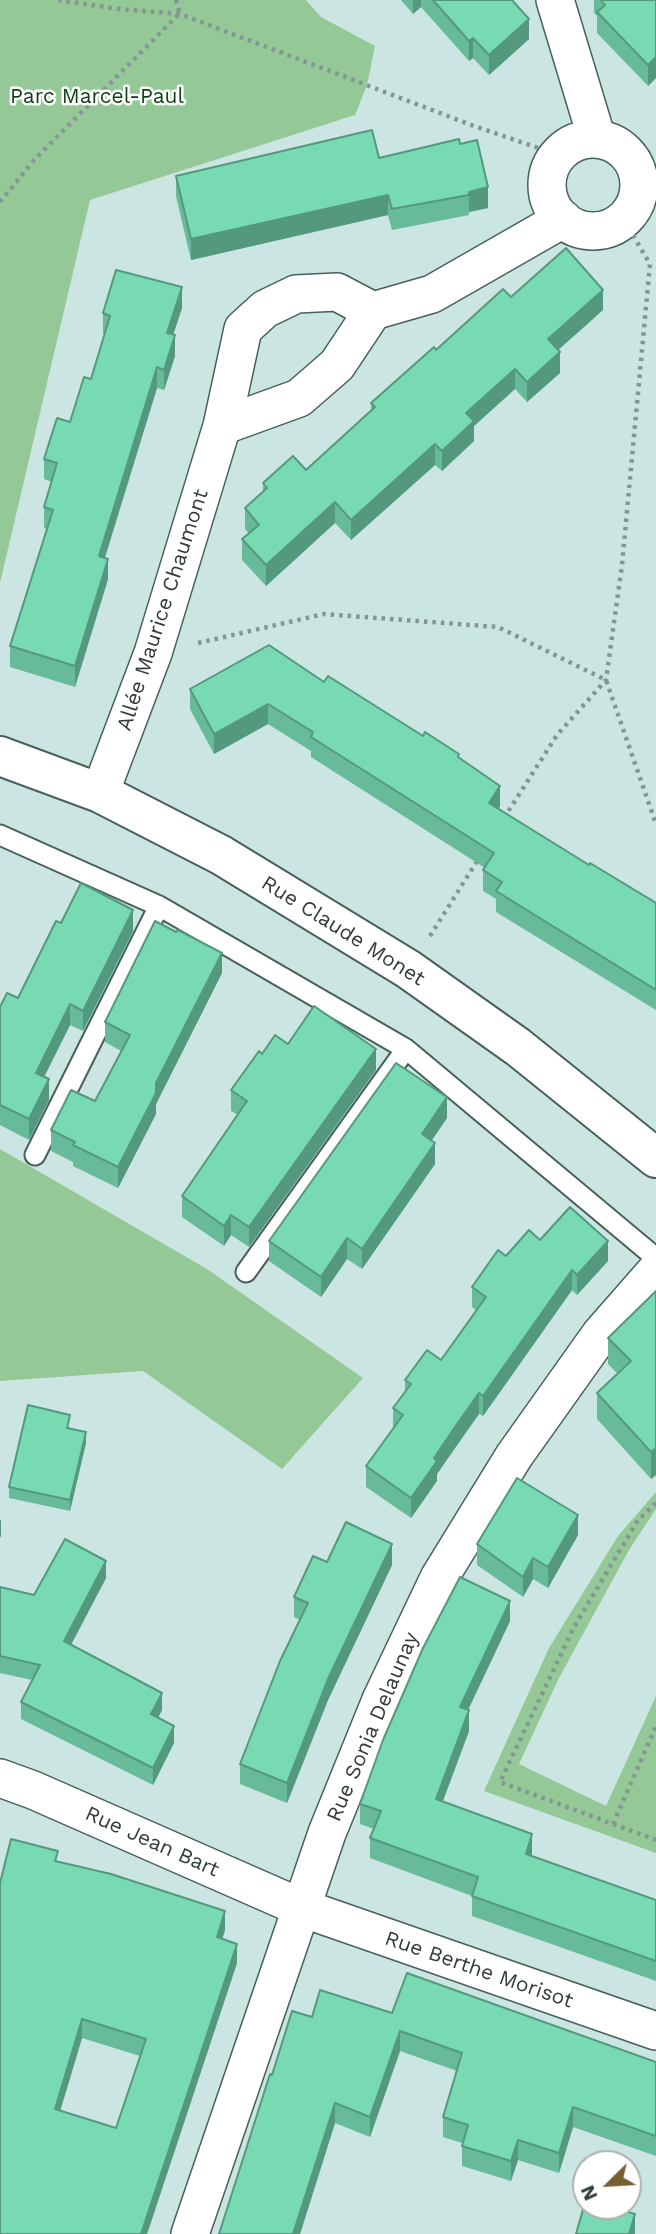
<!DOCTYPE html>
<html>
<head>
<meta charset="utf-8">
<style>
	body { margin:0 }
	#map { position:relative; width:656px; height:2234px; overflow:hidden; background:#cbe6e2; font-family:"Work Sans",sans-serif }
	canvas { display:block }
	.north { position:absolute; left:572px; top:2150px; width:70px; height:70px; box-sizing:border-box; background:#fff; border:2px solid #adb1b1; border-radius:50%; rotate:246deg; font-size:19px; font-weight:700; line-height:28px; text-align:center; color:#323c3b }
	.north::after { content:''; display:block; margin:auto; width:24px; height:32px; background:#766030; clip-path:polygon(50% 0,100% 100%,50% 72%,0 100%) }
</style>
</head>
<body>
<div id="map">
<canvas width="656" height="2234"></canvas>
<div class="north">N</div>
</div>
<script>
const context = document.querySelector('canvas').getContext('2d');
context.lineJoin = 'round';
function fill(path, color) { context.fillStyle = color; context.fill(path, 'evenodd'); }
const toPath = rows => new Path2D(rows.map(r => 'M' + r).join(''));
function trace(path, color, width, dash) { context.strokeStyle = color; context.lineWidth = width; context.lineCap = dash ? 'butt' : 'round'; context.setLineDash(dash || []); context.stroke(path); }
function write(font, color, halo, rows, align = 'center') {
  context.font = font + ' "Work Sans",sans-serif'; context.lineWidth = 5; context.setLineDash([]); context.textBaseline = 'middle'; context.strokeStyle = halo; context.fillStyle = color; for (const [text, x, y, turn = 0] of rows) {
    context.save(); context.translate(x, y); context.rotate((+turn || 0) * Math.PI / 180); context.textAlign = isNaN(turn) ? turn : align; if (halo) context.strokeText(text, 0, 0); context.fillText(text, 0, 0); context.restore();
  }
}
const green = toPath([
	[0,0,306,0,321,17,375,46,367,85,355,115,90,200,0,583],
	[0,1149,207,1269,363,1378,282,1469,143,1371,0,1381],
	[656,1492,656,1509,629,1550,559,1678,519,1764,606,1806,656,1696,656,1853,484,1791,549,1648,618,1536]
]);
const path = toPath([
	[58,0,119,9,180,14,474,126,559,155],
	[176,0,180,14],
	[0,202,35,159,179,14],
	[198,643,324,614,498,627,606,680,656,824],
	[504,818,557,735,606,680,622,565,650,264,624,220],
	[430,936,479,858],
	[656,1503,638,1520,574,1627,500,1782,656,1840],
	[613,1824,656,1726]
]);
const service = toPath([
	[0,835,159,906,406,1049,656,1258],
	[35,1155,159,906],
	[246,1272,406,1049]
]);
const minor = toPath([
	[555,0,597,139],
	'547 185a46 46 0 1 1 92 0a46 46 0 1 1-92 0Z',
	[222,426,299,398,337,365,373,311,432,294,563,219],
	[100,793,153,653,222,426,243,329,265,309,296,294,337,292,373,311],
	[0,1778,33,1790,302,1908,656,2031],
	[190,2234,327,1833,381,1700,439,1578,514,1456,600,1335,656,1271]
]);
const tertiary = toPath([
	[0,756,100,793,221,855,408,969,518,1047,656,1158]
]);
const wall = toPath([
	[401,0,512,0,529,39,489,75,473,58,469,61,421,7,413,14],
	[594,0,655,0,656,1,656,78,648,86,597,33,597,16,594,13],
	[460,144,488,208,469,212,469,215,392,230,388,215,191,260,176,196,176,176,379,158],
	[511,297,603,310,558,350,560,373,527,402,515,389,474,426,474,441,442,471,435,465,351,540,335,523,266,586,242,560,242,539,249,534,245,529,245,508,263,491,263,483,306,470,371,410,371,403,436,350],
	[182,308,173,335,175,356,164,390,157,388,105,558,108,579,75,687,10,667,10,646,47,529,44,528,44,507,52,482,44,479,44,459,70,422,91,379,105,334,103,334,103,313],
	[324,682,459,758,500,806,499,808,589,865,656,903,656,1010,496,912,496,899,483,891,483,870,485,868,311,757,311,751,268,724,214,754,190,709,190,689],
	[61,923,133,931,83,1031,70,1025,44,1077,49,1100,29,1140,0,1125,0,1007,18,998],
	[222,973,156,1104,156,1114,118,1188,73,1166,73,1162,51,1151,51,1130,95,1101,121,1051,105,1042,105,1022],
	[288,1044,376,1070,249,1247,231,1235,224,1246,182,1217,182,1196,238,1115,231,1111,231,1090,262,1054],
	[447,1118,431,1141,435,1164,362,1269,347,1259,321,1297,269,1261,269,1241],
	[540,1240,608,1261,577,1295,572,1290,483,1416,479,1414,457,1444,437,1474,437,1481,411,1518,366,1487,366,1466,393,1428,393,1408,405,1392,405,1380,441,1360,476,1310,472,1307,472,1287,506,1256],
	[656,1291,656,1475,651,1479,597,1419,597,1393,618,1374,608,1364,608,1338],
	[70,1426,70,1428,86,1443,70,1511,9,1498,9,1487],
	[578,1535,548,1588,533,1579,523,1597,477,1565,477,1544],
	[327,1562,392,1565,328,1700,287,1803,240,1784,240,1764,300,1620,294,1617,294,1597],
	[106,1578,71,1645,162,1710,158,1718,174,1743,153,1785,21,1719,21,1702,32,1680,0,1673,0,1587,34,1595],
	[510,1621,468,1710,469,1731,443,1801,532,1854,531,1856,656,1900,656,1981,472,1916,472,1896,370,1858,370,1838,374,1829,360,1824,360,1804],
	[58,1862,225,1930,222,1939,237,1963,147,2234,0,2234],
	[82,2038,140,2056,116,2128,60,2111],
	[392,2013,656,2062,656,2156,573,2127,559,2173,518,2160,511,2181,462,2166,462,2143,443,2137,443,2117,457,2071,400,2051,370,2137,335,2123,300,2234,219,2234,272,2075,312,2017]
]);
const shadedWall = toPath([
	[413,0,421,0,421,7,413,14],
	[529,19,529,39,489,75,489,55],
	[473,38,473,58,469,61,469,41],
	[656,57,656,78,648,86,648,65],
	[488,187,488,208,469,212,469,192],
	[388,195,388,215,191,260,191,239],
	[182,287,182,308,167,353,167,333],
	[603,290,603,310,548,359,548,339],
	[175,335,175,356,164,390,164,370],
	[560,352,560,373,527,402,527,382],
	[157,367,157,388,99,576,99,556],
	[515,369,515,389,474,426,474,441,442,471,442,451,466,413],
	[435,444,435,465,351,540,351,520],
	[335,502,335,523,266,586,266,565],
	[108,559,108,579,75,687,75,666],
	[268,704,268,724,214,754,214,734],
	[500,786,500,806,489,823,489,803],
	[133,910,133,931,83,1031,83,1011],
	[222,953,222,973,156,1104,156,1114,118,1188,118,1167,156,1083],
	[70,1004,70,1025,36,1093,36,1073],
	[376,1049,376,1070,249,1247,249,1227],
	[49,1079,49,1100,29,1140,29,1119],
	[447,1097,447,1118,422,1155,422,1134],
	[435,1143,435,1164,362,1269,362,1249],
	[231,1215,231,1235,224,1246,224,1226],
	[347,1238,347,1259,321,1297,321,1277],
	[608,1241,608,1261,577,1295,577,1275],
	[572,1270,572,1290,483,1416,483,1396],
	[479,1393,479,1414,437,1474,437,1481,411,1518,411,1498,434,1458],
	[86,1432,86,1443,70,1511,70,1500],
	[656,1448,656,1475,651,1479,651,1452],
	[578,1515,578,1535,548,1588,548,1567],
	[1,1519,1,1536,0,1538,0,1521],
	[392,1544,392,1565,328,1700,287,1803,287,1783,328,1679],
	[533,1558,533,1579,523,1597,523,1577],
	[106,1561,106,1578,64,1658,64,1641],
	[510,1601,510,1621,460,1727,460,1707],
	[162,1693,162,1710,151,1731,151,1714],
	[469,1710,469,1731,436,1819,436,1799],
	[174,1726,174,1743,153,1785,153,1768],
	[532,1834,532,1854,526,1875,526,1854],
	[225,1911,225,1930,217,1956,217,1937],
	[237,1944,237,1963,147,2234,141,2234],
	[82,2019,82,2038,55,2128,55,2109],
	[400,2031,400,2051,370,2137,370,2117],
	[335,2103,335,2123,300,2234,293,2234],
	[573,2107,573,2127,559,2173,559,2153],
	[518,2140,518,2160,511,2181,511,2161],
	[635,2214,635,2234,629,2234]
]);
const building = toPath([
	[433,0,512,0,529,19,489,55,473,38,469,41,433,0],
	[601,0,655,0,656,1,656,57,648,65,597,12,605,5,601,0],
	[372,130,379,158,459,139,460,144,477,140,488,187,469,192,469,195,392,209,388,195,191,239,176,176,372,130],
	[566,248,603,290,548,339,560,352,527,382,515,369,466,413,474,421,442,451,435,444,351,520,335,502,266,565,242,539,259,525,245,508,267,488,263,483,293,456,306,470,375,407,371,403,434,347,436,350,503,289,511,297,566,248],
	[116,270,182,287,167,333,175,335,164,370,157,367,99,556,108,559,75,666,10,646,53,510,44,507,57,463,44,459,57,418,70,422,84,377,91,379,110,316,103,313,116,270],
	[269,645,324,682,328,676,423,736,425,732,459,754,458,757,500,786,489,803,589,865,590,863,656,903,656,990,496,891,502,882,483,870,494,853,311,737,313,732,268,704,214,734,190,689,269,645],
	[81,883,133,910,83,1011,70,1004,36,1073,49,1079,29,1119,0,1105,0,1007,7,993,18,998,56,921,61,923,81,883],
	[155,921,176,932,178,930,222,953,156,1083,156,1093,118,1167,73,1145,75,1142,51,1130,71,1090,95,1101,130,1035,105,1022,155,921],
	[314,1006,376,1049,249,1227,231,1215,224,1226,182,1196,247,1101,231,1090,259,1051,262,1054,275,1035,288,1044,314,1006],
	[396,1063,447,1097,422,1134,435,1143,362,1249,347,1238,321,1277,269,1241,396,1063],
	[570,1207,608,1241,577,1275,572,1270,483,1396,479,1393,457,1424,434,1458,437,1461,411,1498,366,1466,403,1415,393,1408,411,1384,405,1380,427,1350,441,1360,486,1297,472,1287,498,1250,506,1256,529,1230,540,1240,570,1207],
	[656,1291,656,1448,651,1452,597,1393,631,1361,608,1338,656,1291],
	[28,1405,70,1415,67,1428,86,1432,70,1500,9,1487,28,1405],
	[517,1478,578,1515,548,1567,533,1558,523,1577,477,1544,517,1478],
	[346,1522,392,1544,328,1679,287,1783,240,1764,280,1661,308,1603,294,1597,313,1556,327,1562,346,1522],
	[65,1539,106,1561,64,1641,162,1693,151,1714,174,1726,153,1768,21,1702,40,1665,0,1656,0,1587,34,1595,65,1539],
	[460,1577,510,1601,460,1707,469,1710,436,1799,532,1834,526,1854,656,1900,656,1961,472,1896,478,1877,370,1838,381,1811,360,1804,383,1740,423,1648,460,1577],
	[11,1839,58,1851,55,1861,111,1874,225,1911,217,1937,237,1944,141,2234,0,2234,0,1883,11,1839],
	[82,2019,146,2039,116,2128,55,2109,82,2019],
	[407,1973,656,2062,656,2136,573,2107,559,2153,518,2140,511,2161,462,2146,468,2125,443,2117,462,2053,400,2031,370,2117,335,2103,293,2234,219,2234,270,2074,272,2075,292,2011,312,2017,320,1990,392,2013,407,1973],
	[586,2199,586,2206,608,2206,635,2214,629,2234,576,2234,586,2199]
]);
const parkNames = [
	["Parc Marcel-Paul",97,97]
];
const streetNames = [
	["Allée Maurice Chaumont",163,610,-72],
	["Rue Claude Monet",343,931,32],
	["Rue Sonia Delaunay",373,1727,-67],
	["Rue Jean Bart",152,1842,24],
	["Rue Berthe Morisot",479,1970,19]
];
fill(green, '#95c897');
trace(service, '#48605c', 23);
trace(minor, '#48605c', 40);
trace(tertiary, '#48605c', 42);
trace(path, '#839694', 4.5, [3.5, 5]);
trace(service, '#fff', 19);
trace(minor, '#fff', 37);
trace(tertiary, '#fff', 38);
fill(wall, '#67bb9a');
fill(shadedWall, '#54997d');
fill(building, '#78dab3');
trace(building, '#54997d', 2);
write('21px', '#0f3e16', '#fff', parkNames);
write('21px', '#323c3b', '#fff', streetNames);
</script>
</body>
</html>
